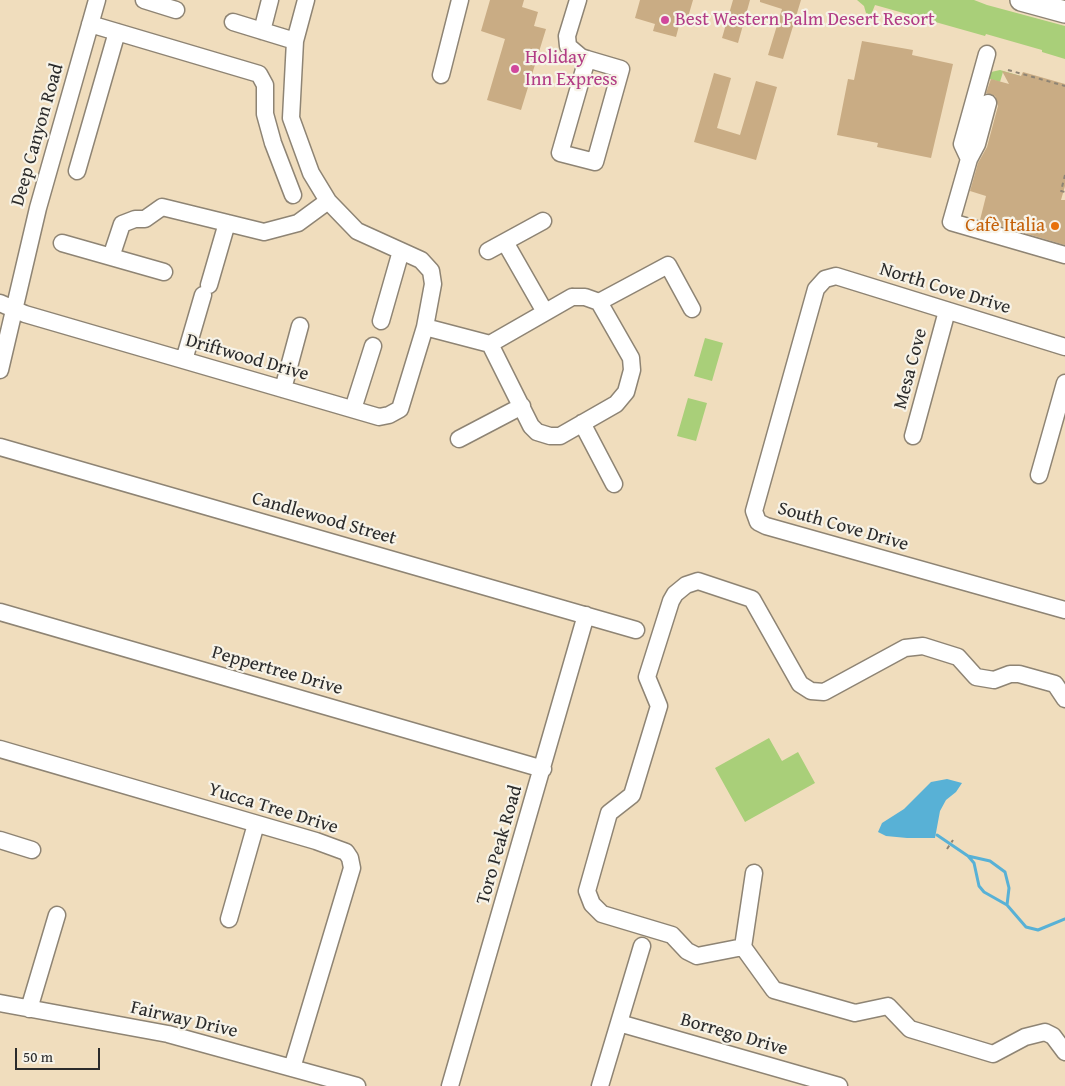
<!DOCTYPE html>
<html>
<head>
<meta charset="utf-8">
<style>
	body { margin:0 }
	#map { position:relative; width:1065px; height:1086px; overflow:hidden; background:#f0ddbd; font-family:"Gentium Book Plus",serif }
	canvas { display:block }
	.scale { position:absolute; left:15px; top:1048px; width:85px; height:22px; box-sizing:border-box; border:2px solid #2b2b2b; border-top:0; padding-left:6px; font-size:15px; line-height:18px; white-space:nowrap; color:#2b2b2b; -webkit-text-stroke:4px #f7f3e8; paint-order:stroke }
</style>
</head>
<body>
<div id="map">
<canvas width="1065" height="1086"></canvas>
<div class="scale">50 m</div>
</div>
<script>
const context = document.querySelector('canvas').getContext('2d');
context.lineJoin = 'round';
function fill(path, color) { context.fillStyle = color; context.fill(path, 'evenodd'); }
const toPath = rows => new Path2D(rows.map(r => 'M' + r).join(''));
function trace(path, color, width, dash) { context.strokeStyle = color; context.lineWidth = width; context.lineCap = dash ? 'butt' : 'round'; context.setLineDash(dash || []); context.stroke(path); }
function write(font, color, halo, rows, align = 'center') {
  context.font = font + ' "Gentium Book Plus",serif'; context.lineWidth = 4.5; context.setLineDash([]); context.textBaseline = 'middle'; context.strokeStyle = halo; context.fillStyle = color; for (const [text, x, y, turn = 0] of rows) {
    context.save(); context.translate(x, y); context.rotate((+turn || 0) * Math.PI / 180); context.textAlign = isNaN(turn) ? turn : align; if (halo) context.strokeText(text, 0, 0); context.fillText(text, 0, 0); context.restore();
  }
}
const green = toPath([
	[857,0,974,0,987,5,1065,26,1065,59,1042,52,1042,50,986,34,985,36,875,5,871,15,866,13,864,6],
	[1000,70,1065,89,1003,72,1000,82,986,78,991,72],
	[705,338,723,343,712,381,694,376],
	[688,398,707,403,696,441,677,436],
	[769,738,782,761,798,752,815,783,745,822,715,768]
]);
const water = toPath([
	[947,779,962,783,956,792,946,800,940,811,935,838,907,838,886,836,878,832,882,823,904,809,931,782]
]);
const stream = toPath([
	[937,835,968,856,974,863,979,886,984,892,1007,905,1026,927,1038,930,1065,919],
	[968,856,990,861,1005,872,1009,888,1007,905]
]);
const building = toPath([
	[490,0,524,0,522,7,538,12,534,26,546,29,521,110,487,100,505,39,481,31],
	[640,0,693,0,686,24,680,22,676,37,653,31,655,24,635,18],
	[733,0,750,0,738,43,722,38],
	[760,0,801,0,783,59,768,55,782,9,760,2],
	[862,41,913,50,912,55,953,64,931,158,877,147,878,143,837,135,848,79,854,80],
	[1002,71,1021,76,1023,72,1065,84,1065,186,1061,200,1065,200,1065,245,980,220,986,196,970,191,978,163,987,147,998,106,995,96,986,93,991,79,1009,84],
	[714,73,731,78,717,128,740,135,756,81,777,87,756,160,694,142]
]);
const path = toPath([
	[1008,70,1065,86],
	[1065,175,1061,191,1065,192],
	[947,849,953,840]
]);
const minor = toPath([
	[144,0,176,10],
	[578,0,567,36,568,46,581,57,587,59,621,69,595,162,560,153,587,59],
	[233,22,295,41],
	[90,24,259,74,265,85,265,114,273,143,293,195],
	[262,31,270,0],
	[987,54,962,144,969,159,951,222,1065,255],
	[441,75,460,0],
	[969,159,977,144,988,103],
	[77,171,117,32],
	[505,242,545,312],
	[62,243,164,272],
	[488,251,543,221],
	[111,257,122,224,135,219,145,219,162,207,264,232,298,223,328,201],
	[209,285,227,223],
	[572,297,585,297,599,302,631,358,632,370,626,392,616,404,560,436,550,436,537,432,531,426,490,344,572,297],
	[599,302,668,265,692,309],
	[0,303,25,314,379,417,389,415,400,409,425,327,433,284,431,271,421,260,357,231,328,201,311,173,291,118,295,41,306,0],
	[381,321,401,251],
	[425,327,490,344],
	[1065,347,836,276,825,279,816,289,754,511,758,522,766,526,1065,610],
	[184,360,203,295],
	[0,370,38,208,97,0],
	[283,389,300,326],
	[353,409,373,346],
	[582,423,614,484],
	[913,436,947,311],
	[459,439,522,406],
	[0,447,636,630],
	[1039,475,1065,383],
	[0,612,543,769],
	[1065,699,1055,684,1019,674,1010,674,994,680,976,677,958,657,923,646,905,648,824,692,811,691,800,684,752,599,698,581,686,585,675,594,671,601,647,677,659,706,632,795,609,813,587,891,592,904,602,914,672,935,687,951,697,956,743,947,774,990,855,1013,888,1006,910,1029,993,1054,1025,1037,1045,1032,1053,1036,1065,1052],
	[0,749,316,841,346,852,350,858,352,868,292,1068],
	[0,840,32,850],
	[229,919,256,824],
	[743,947,754,873],
	[0,1003,168,1034,357,1086],
	[29,1009,57,915],
	[619,1023,839,1086],
	[450,1086,586,615],
	[600,1086,642,946]
]);
const major = toPath([
	[1021,0,1065,12]
]);
const markers = [
	[665,20,5,"#d1479c"],
	[515,69,5,"#d1479c"],
	[1055,226,5,"#e8710a"]
];
const hotelNames = [
	["Best Western Palm Desert Resort",675,20],
	["Holiday",525,58],
	["Inn Express",525,80]
];
const streetNames = [
	["Deep Canyon Road",38,135,-74],
	["North Cove Drive",945,289,17],
	["Driftwood Drive",247,358,16],
	["Mesa Cove",911,369,-75],
	["Candlewood Street",324,519,16],
	["South Cove Drive",843,527,16],
	["Peppertree Drive",277,671,16],
	["Yucca Tree Drive",273,809,17],
	["Toro Peak Road",500,845,-74],
	["Fairway Drive",184,1020,13],
	["Borrego Drive",734,1035,16]
];
const foodNames = [
	["Cafè Italia",1045,226]
];
fill(green, '#a9cf79');
fill(water, '#58b1d6');
trace(stream, '#58b1d6', 3);
fill(building, '#c9ac84');
trace(minor, '#8e8474', 19);
trace(major, '#8e8474', 24);
trace(path, '#8e8474', 2, [4, 4]);
trace(minor, '#fff', 16);
trace(major, '#fff', 21);
for (const [x, y, r, color] of markers) { const dot = new Path2D(); dot.arc(x, y, r, 0, 2 * Math.PI); context.fillStyle = color; context.fill(dot); trace(dot, '#f7f3e8', 2); }
write('19px', '#b23c85', '#f7f3e8', hotelNames, 'left');
write('19px', '#2b2b2b', '#f7f3e8', streetNames);
write('19px', '#c56008', '#f7f3e8', foodNames, 'right');
</script>
</body>
</html>
